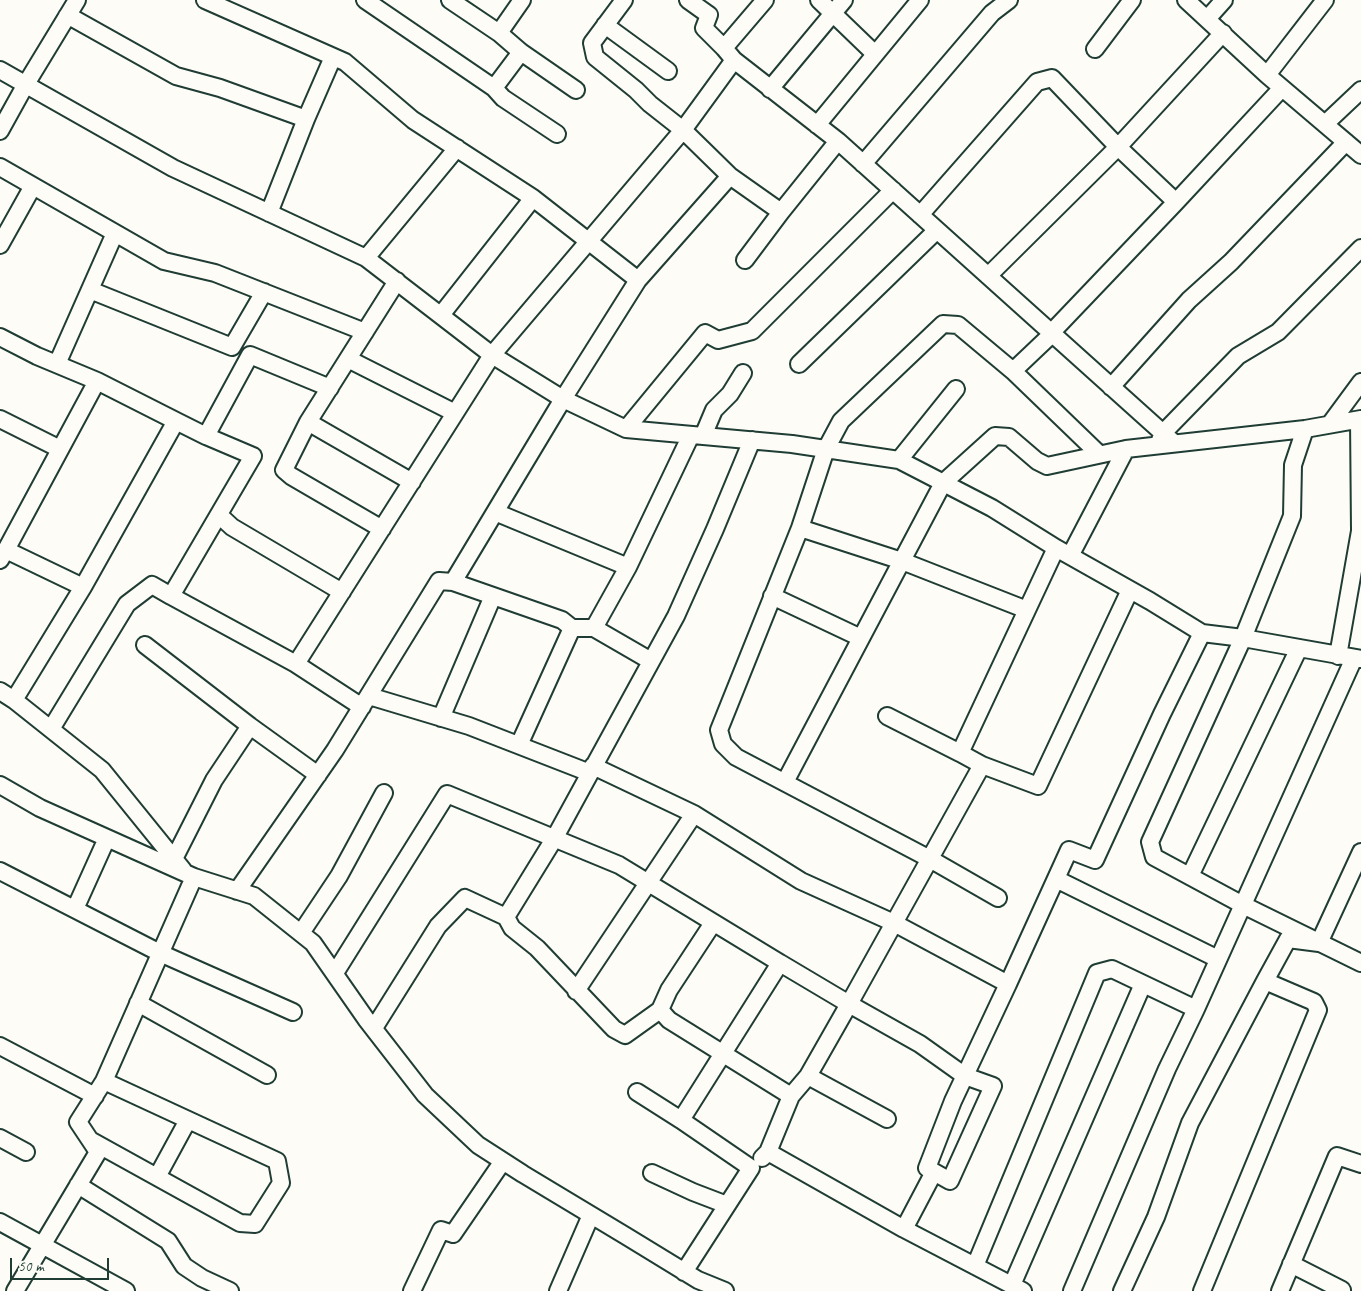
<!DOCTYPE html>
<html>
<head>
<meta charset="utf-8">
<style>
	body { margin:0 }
	#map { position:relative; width:1361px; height:1291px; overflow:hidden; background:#fdfcf7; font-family:Caveat,sans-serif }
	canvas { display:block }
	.scale { position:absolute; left:10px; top:1258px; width:99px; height:22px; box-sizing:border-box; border:2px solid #1f3d34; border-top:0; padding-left:6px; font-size:15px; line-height:18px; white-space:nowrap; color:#1f3d34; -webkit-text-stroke:4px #fdfcf7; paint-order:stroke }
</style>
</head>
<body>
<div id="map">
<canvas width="1361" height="1291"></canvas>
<div class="scale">50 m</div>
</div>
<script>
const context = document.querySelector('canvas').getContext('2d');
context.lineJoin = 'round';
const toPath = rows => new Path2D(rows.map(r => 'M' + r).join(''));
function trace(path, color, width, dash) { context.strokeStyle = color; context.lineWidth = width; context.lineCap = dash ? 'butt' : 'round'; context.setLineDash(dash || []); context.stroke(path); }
const minor = toPath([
	[205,0,345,62,413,120,533,198,638,280],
	[365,0,494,88,503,98,557,134],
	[450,0,499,33,521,52,576,90],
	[624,0,592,43,595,57,636,90,650,104,683,130,730,176],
	[688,0,709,15,704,28,724,48],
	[765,0,724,48,734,60,838,141,1174,443],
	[819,0,875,54],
	[1186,0,1267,75],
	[1325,0,1267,75,1361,155],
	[67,16,69,16,176,76,220,88,306,119],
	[1207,19,1224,0],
	[605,25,668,71],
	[499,33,522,0],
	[1095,49,1132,0],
	[0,70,173,168,366,258,492,355,296,664,171,596],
	[494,88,521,52],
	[770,89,844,0],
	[1325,124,1361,90],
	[817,125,920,0],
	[0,131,26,84,77,0],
	[838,141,781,212,730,176,638,280,563,399,626,429,792,444,899,460,992,508,1056,548,1150,601,1202,633,1243,638,1361,659],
	[863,164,992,13,1009,0],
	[0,167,164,261,215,273,365,332],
	[269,213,306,119,333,57],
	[920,215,1037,82,1052,78,1118,147,1176,202],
	[0,245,33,186],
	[366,258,457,148],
	[745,260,781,212],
	[988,276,1118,147,1223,33],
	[397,281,308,422,412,482],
	[90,290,232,347,264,292],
	[441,315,533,198],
	[0,337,37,356,97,381,176,421,83,587,14,700],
	[348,359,455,413],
	[57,364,115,233],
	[799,364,937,230],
	[1013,371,1052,334,1051,333,1176,202,1282,88],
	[1111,387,1189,300,1231,262,1346,142],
	[0,419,60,449],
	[176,421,206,436,250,355,330,388],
	[308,422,284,470,291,476,382,529],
	[1330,424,1361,382],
	[626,429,705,333,718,340,752,331,893,190],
	[1305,429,1293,465,1292,516,1243,638,1150,842,1154,857,1243,905,1361,963],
	[703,436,714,410,730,394,743,373],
	[1160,440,1165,436,1163,433,1238,356,1278,332,1361,248],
	[899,460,956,389],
	[495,512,628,567],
	[219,515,232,527,342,592],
	[800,528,902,561,1027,610],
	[6,550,97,381],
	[1070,556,1126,449,1305,429,1361,419],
	[0,560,6,550,83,587],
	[453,582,562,620,572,628,594,628,651,661],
	[772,596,861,638],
	[594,628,628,567,691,435],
	[145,645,250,726,318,775],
	[1338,656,1360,531,1359,420],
	[296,664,362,707],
	[0,691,14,700,102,770,183,870],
	[369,696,469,726,590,773],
	[887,716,960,753],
	[441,718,493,596],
	[52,730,51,729,127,604,152,585,171,596,253,456,206,436],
	[519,745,572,628],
	[982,765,960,753,1056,548],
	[593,766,694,814,801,881,894,923,1008,984,953,1101,927,1168,934,1172],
	[785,782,943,483,995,436,1009,437,1037,461,1047,466,1126,449],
	[0,785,40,808,194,877,254,896,313,943,366,1019,425,1095,478,1145,523,1174,626,1236,698,1280,725,1291],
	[174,859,214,780,250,726],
	[0,871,160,953,293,1012],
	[1190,876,1299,648],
	[1056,879,1218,959],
	[237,891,335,750,439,581,453,582,563,399,492,355,683,130,734,60],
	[998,898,930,859,736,757,723,744,719,730,800,528,826,449,841,421,943,324,958,325,1013,371,1099,454],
	[75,909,107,838],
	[506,917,554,839,676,616,715,529,752,440],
	[301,933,339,876,384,793],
	[335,973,447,794,619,865,780,963],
	[1008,984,1069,850,1095,860,1162,714,1202,633],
	[576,991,694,814],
	[138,1003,267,1075],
	[660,1010,669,1020,791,1096],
	[374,1028,438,926,465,898,506,917,512,928,537,948,614,1029,625,1035,660,1010,669,990,713,923],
	[0,1046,95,1096],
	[808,1076,887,1119],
	[637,1092,681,1120],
	[0,1138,26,1152],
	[90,1140,240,1223,255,1224,281,1183,277,1161,104,1081],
	[768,1152,791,1096,808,1076,849,1004,920,1044,965,1076,993,1086,950,1181,934,1172,904,1229],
	[762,1158,768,1152,904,1229,1023,1291],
	[652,1173,693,1192,727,1205],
	[157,1177,188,1120],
	[78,1185,168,1241,184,1266,202,1278,230,1291],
	[0,1222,126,1291],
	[1291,1264,1342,1290],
	[975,1266,1097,973,1112,969,1196,1009],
	[684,1272,751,1168,681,1120,780,963,849,1004,982,765,1038,786,1130,590],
	[1012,1285,1143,984],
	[15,1291,98,1152,78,1122,104,1081,194,877],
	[412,1291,441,1230,453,1234,503,1161],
	[558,1291,591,1215],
	[1072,1291,1167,1069,1196,1009,1354,658],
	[1122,1291,1156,1217,1190,1123,1265,981,1288,939,1319,943,1361,852],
	[1202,1291,1318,1010,1314,1002,1265,981],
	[1280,1291,1337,1156,1361,1164]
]);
trace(minor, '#1f3d34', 20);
trace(minor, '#fdfcf7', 16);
</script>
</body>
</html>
